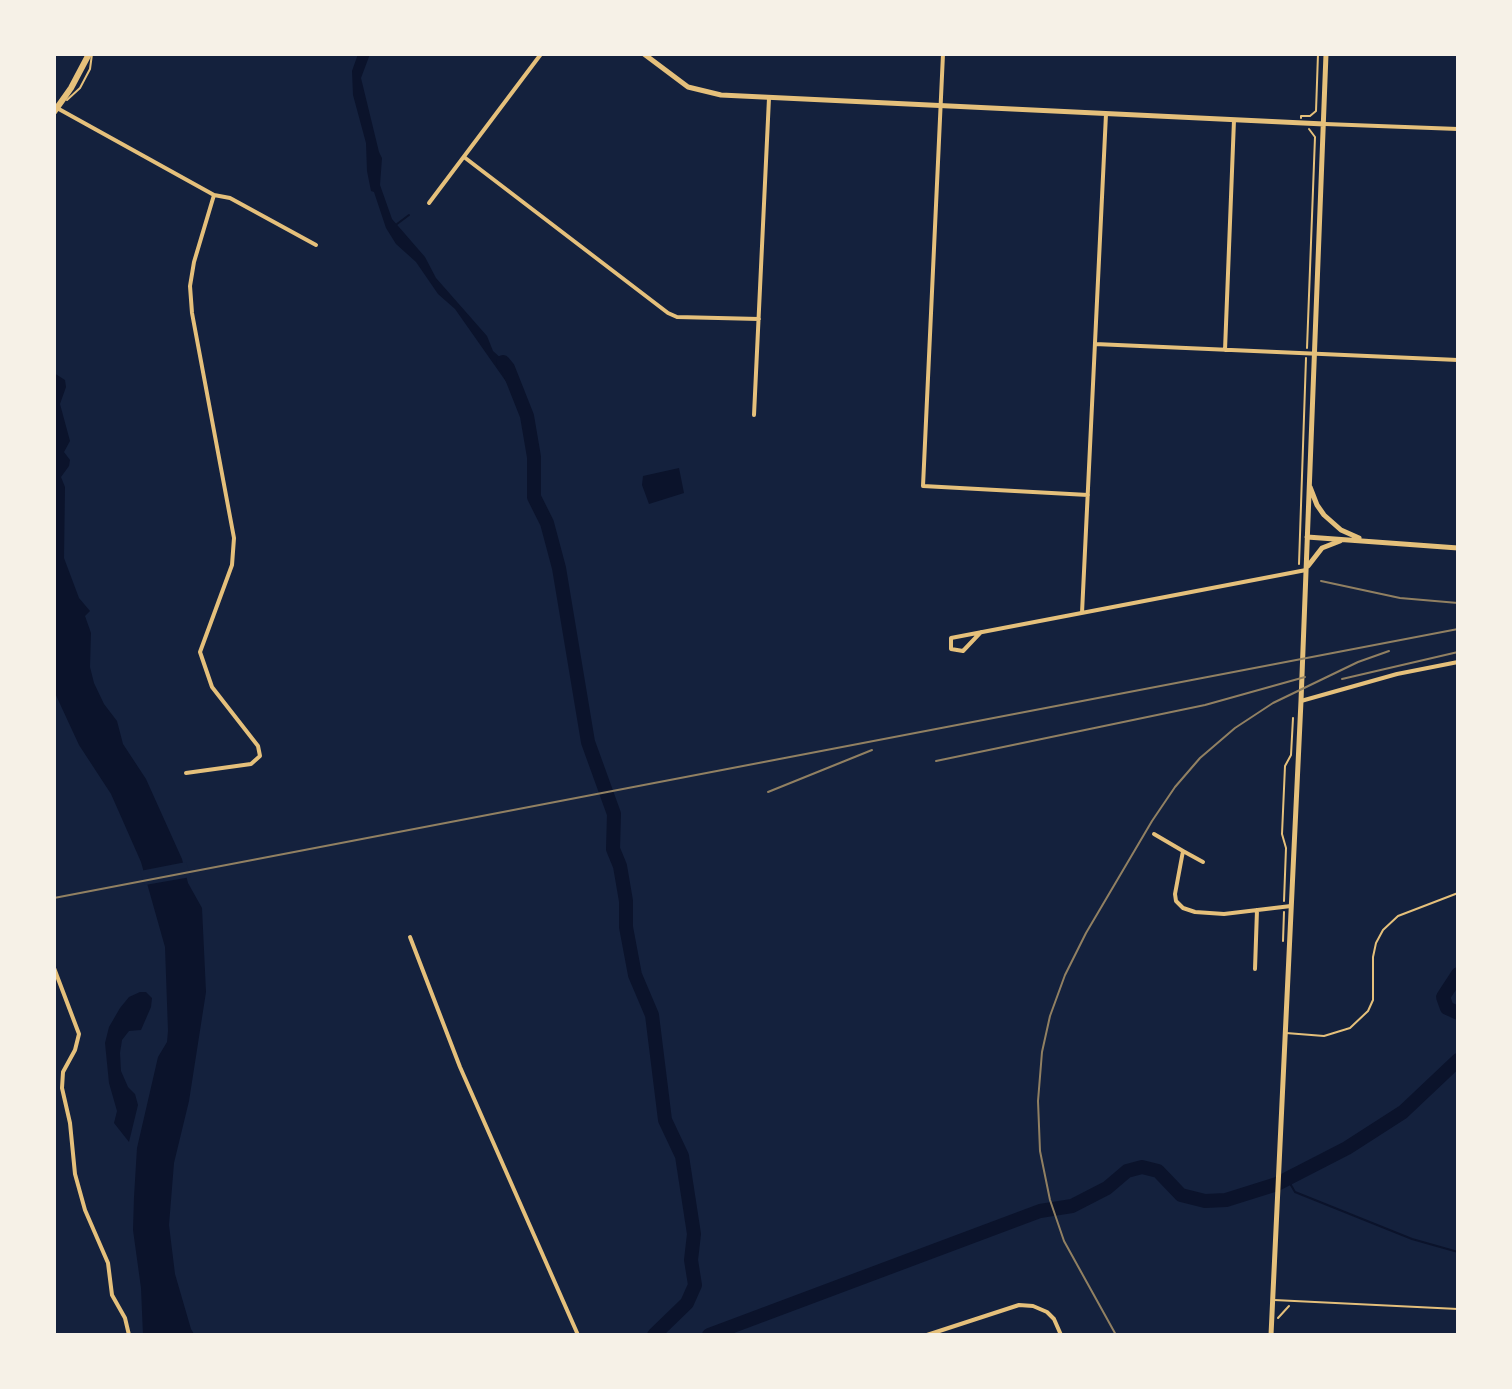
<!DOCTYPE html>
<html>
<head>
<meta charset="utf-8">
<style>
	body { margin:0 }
	#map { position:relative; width:1512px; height:1389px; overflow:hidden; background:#14213d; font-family:Commissioner,sans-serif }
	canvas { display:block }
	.frame { position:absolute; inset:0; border:56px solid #f6f1e7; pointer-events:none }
</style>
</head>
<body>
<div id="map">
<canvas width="1512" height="1389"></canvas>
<div class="frame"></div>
</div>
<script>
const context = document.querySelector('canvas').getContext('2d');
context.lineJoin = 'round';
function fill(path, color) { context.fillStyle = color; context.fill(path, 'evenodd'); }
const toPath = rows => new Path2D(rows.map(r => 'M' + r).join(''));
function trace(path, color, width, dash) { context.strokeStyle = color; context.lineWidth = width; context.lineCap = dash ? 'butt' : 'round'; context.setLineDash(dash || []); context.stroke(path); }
const water = toPath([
	[358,54,370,54,361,78,379,152,382,158,380,185,392,219,425,257,436,278,487,336,493,351,514,370,515,375,507,383,455,309,438,294,416,262,396,244,386,228,374,192,371,191,367,171,366,143,353,95,352,71],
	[54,373,65,380,66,387,60,404,70,441,64,452,70,460,69,466,61,477,65,487,64,558,79,598,90,611,85,616,91,633,90,667,94,683,104,704,117,721,123,744,146,779,182,859,188,883,202,908,206,992,189,1101,174,1163,169,1225,175,1274,191,1329,194,1334,200,1335,143,1335,141,1288,133,1230,134,1197,137,1148,158,1057,167,1042,168,1031,165,947,141,862,111,794,79,745,54,691],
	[679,468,684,493,649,504,642,485,643,476],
	[140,992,146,992,152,998,151,1007,141,1030,129,1031,122,1040,120,1053,121,1071,128,1087,135,1094,138,1105,129,1142,114,1123,117,1111,109,1083,105,1043,109,1027,120,1008,129,997]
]);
const pier = toPath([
	[186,862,191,877,145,885,140,871]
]);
const stream = toPath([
	[397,224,409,215],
	[1288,1180,1295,1192,1412,1239,1458,1252]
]);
const river = toPath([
	[503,362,508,368,527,416,534,457,534,497,547,523,559,568,588,742,614,814,613,849,620,866,626,901,626,927,635,975,652,1015,665,1120,682,1156,694,1234,691,1260,695,1285,687,1303,654,1335],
	[1458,974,1443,997,1447,1008,1458,1013],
	[709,1335,1040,1211,1072,1206,1107,1188,1127,1171,1142,1167,1158,1171,1181,1195,1205,1201,1226,1200,1277,1184,1347,1148,1403,1112,1458,1060]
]);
const path = toPath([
	[1301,118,1301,116,1310,116,1316,111,1318,54],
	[1307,348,1315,137,1309,129],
	[1299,564,1306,358],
	[1284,901,1286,848,1282,834,1285,766,1291,755,1293,718],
	[1283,941,1284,912],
	[1278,1318,1289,1306]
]);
const service = toPath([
	[67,100,80,88,90,69,92,54],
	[1286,1033,1324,1036,1350,1028,1368,1011,1373,1000,1373,957,1376,943,1383,930,1398,916,1458,893],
	[1274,1300,1458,1309]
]);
const minor = toPath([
	[943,54,923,486,1088,495],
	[57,108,214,195,230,198,316,245],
	[1325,124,1458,129],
	[464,157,668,313,677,317,759,319],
	[429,203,541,54],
	[1095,344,1458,360],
	[1225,350,1234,120],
	[754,415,769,98],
	[1082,613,1106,114],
	[981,632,963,651,951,649,951,638,1306,570],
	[1301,701,1397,674,1458,662],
	[186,773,251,764,260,756,258,746,212,687,200,652,232,565,234,538,192,313,190,286,194,262,214,195],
	[1154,834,1183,851,1175,894,1176,901,1183,908,1195,912,1224,914,1291,906],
	[1183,851,1203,862],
	[410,937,460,1067,578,1335],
	[54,968,79,1034,75,1050,63,1072,62,1088,70,1123,75,1174,85,1210,108,1263,112,1295,125,1318,129,1335],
	[1255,969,1257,910],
	[927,1335,1019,1305,1033,1306,1047,1312,1054,1319,1061,1335]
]);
const tertiary = toPath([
	[644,54,688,87,721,95,1324,124],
	[1310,487,1317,505,1324,515,1341,530,1359,538],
	[1307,537,1458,548],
	[1308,566,1322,548,1340,541],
	[1271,1335,1301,701,1326,54]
]);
const secondary = toPath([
	[54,112,71,88,89,54]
]);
const rail = toPath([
	[1321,581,1400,598,1458,603],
	[1342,679,1458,652],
	[936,761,1205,705,1305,677],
	[768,792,872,750],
	[54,898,1458,629],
	[1116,1335,1064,1241,1050,1200,1040,1151,1038,1101,1042,1052,1050,1016,1065,975,1086,933,1152,821,1175,787,1200,758,1235,728,1273,703,1358,662,1389,651]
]);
fill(water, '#0b132b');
fill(pier, '#14213d');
trace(stream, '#0b132b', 2);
trace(river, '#0b132b', 14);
trace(path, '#e5c07b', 2);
trace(service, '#e5c07b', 2);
trace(minor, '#e5c07b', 4);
trace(tertiary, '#e5c07b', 5);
trace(secondary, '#e5c07b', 6);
trace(rail, '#918062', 2);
</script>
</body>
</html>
